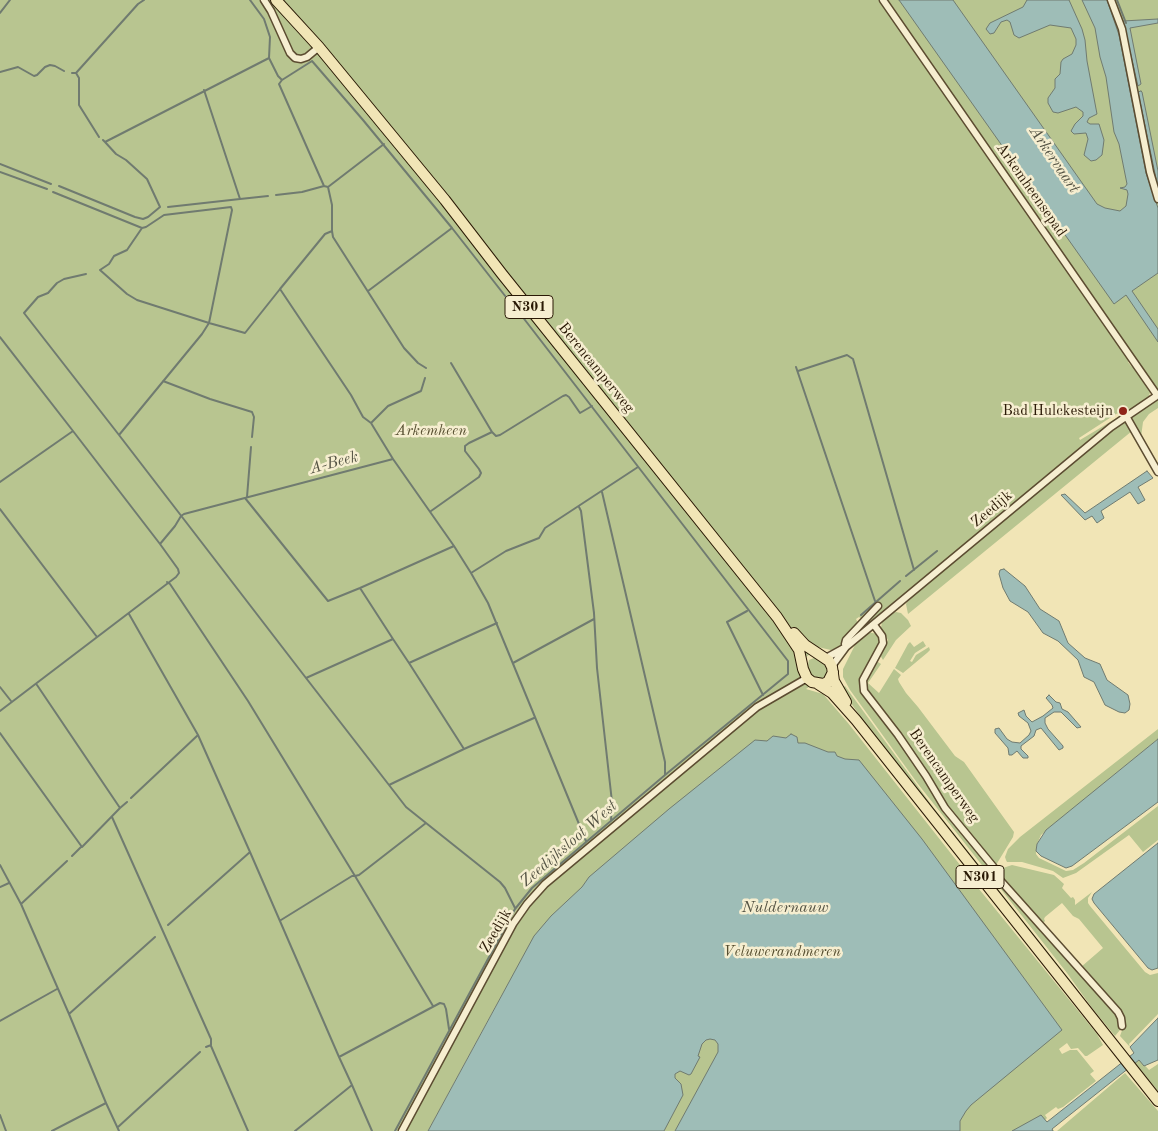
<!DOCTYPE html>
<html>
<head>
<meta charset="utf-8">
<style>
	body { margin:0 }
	canvas { display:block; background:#f1e5b6 }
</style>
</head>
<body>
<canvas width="1158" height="1131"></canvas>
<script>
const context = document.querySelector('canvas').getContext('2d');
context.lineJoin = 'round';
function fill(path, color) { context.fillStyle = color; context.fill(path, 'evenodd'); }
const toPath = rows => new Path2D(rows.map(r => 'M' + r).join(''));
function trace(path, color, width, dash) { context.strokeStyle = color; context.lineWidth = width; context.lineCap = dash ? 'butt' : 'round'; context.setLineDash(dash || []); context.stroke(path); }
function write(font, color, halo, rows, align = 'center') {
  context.font = font + ' "Old Standard TT",serif'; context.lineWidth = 5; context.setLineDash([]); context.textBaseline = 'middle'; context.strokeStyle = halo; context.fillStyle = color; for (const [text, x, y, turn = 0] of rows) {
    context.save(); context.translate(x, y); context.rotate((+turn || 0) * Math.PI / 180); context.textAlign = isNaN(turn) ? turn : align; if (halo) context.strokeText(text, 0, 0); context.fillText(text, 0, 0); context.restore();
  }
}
const green = toPath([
	[0,0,1158,0,1158,389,1134,358,1128,362,1131,366,1137,369,1151,390,1148,398,1133,408,1116,414,1079,438,1080,440,1120,416,850,641,862,619,859,617,856,619,858,623,840,648,835,651,818,647,799,663,800,678,807,684,819,689,809,687,806,689,823,694,848,723,979,889,1097,1034,1103,1045,1087,1056,1085,1056,1078,1048,1071,1049,1067,1043,1059,1049,1062,1054,1070,1050,1077,1050,1094,1071,1090,1074,1096,1081,1063,1107,1058,1109,1056,1107,1045,1115,1047,1118,1045,1120,1054,1131,429,1131,514,972,428,1131,0,1131],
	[1158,398,1158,408,1149,414,1143,422,1141,437,1132,422,1132,416],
	[1121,423,1127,423,1132,431,908,614,906,604,910,597,1091,446],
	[896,612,901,613,908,620,911,626,896,640,883,660,880,655,888,640,881,628,882,621,892,613],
	[868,632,877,634,880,642,859,683,862,692,897,737,925,777,943,809,1116,1012,1121,1023,1120,1030,1115,1036,1092,1008,1067,973,918,784,850,690,843,677,843,669,857,641],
	[923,641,926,646,915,653,910,661,912,662,916,655,929,647,930,650,927,653,903,673,895,668,908,644,910,642,914,647],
	[814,658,818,658,827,665,828,672,823,679,813,678,807,669,809,660],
	[878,662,881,664,868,683,879,693,894,669,901,675,898,679,899,682,906,693,918,707,955,756,964,762,1014,832,1013,837,996,865,946,806,868,693,865,682,875,663],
	[845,686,933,807,1077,989,1087,1006,870,730,841,689],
	[1158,729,1158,739,1041,835,1037,844,1036,854,1039,858,1066,871,1073,870,1084,863,1158,806,1158,840,1143,852,1129,835,1076,873,1063,878,1053,871,1022,862,1007,862,1006,860,1005,857,1008,849,1020,837],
	[1012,865,1054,875,1064,884,1062,888,1071,898,1073,897,1075,900,1075,905,1092,892,1088,898,1088,903,1090,906,1145,972,1150,975,1158,973,1158,1014,1129,1044,1130,1047,1120,1036,1124,1025,1081,967,1103,948,1079,919,1073,916,1062,903,1045,917,1044,919,1045,921,1042,924,1002,879,1000,874,1003,868],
	[1140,1060,1149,1070,1158,1064,1158,1091,1135,1063],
	[1125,1073,1158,1111,1158,1131,1057,1131]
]);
const water = toPath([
	[899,0,953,0,1097,204,1105,208,1120,211,1126,206,1128,194,1127,190,1120,188,1125,187,1127,184,1119,144,1114,132,1106,77,1100,57,1095,28,1082,0,1107,0,1119,35,1146,173,1158,208,1158,273,1132,291,1158,329,1158,342,1126,295,1114,304,899,0],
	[1027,0,1069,0,1082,29,1085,40,1087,61,1097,114,1089,118,1087,122,1090,124,1099,124,1104,140,1102,155,1096,160,1091,161,1084,155,1088,139,1086,133,1074,134,1071,131,1075,124,1083,116,1083,112,1076,107,1058,113,1053,112,1048,103,1048,98,1055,88,1055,79,1060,74,1061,62,1063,59,1072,54,1076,45,1076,39,1071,28,1050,25,1019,38,1014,35,1010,22,1007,20,1001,22,994,33,990,34,986,29,990,23,1023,7,1027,0],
	[1158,19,1158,23,1130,28,1141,84,1138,86,1123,21,1158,19],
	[1141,91,1142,92,1158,171,1158,188,1138,92,1141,91],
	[1147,471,1153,478,1138,487,1145,500,1138,504,1130,492,1101,511,1104,518,1097,523,1092,516,1085,520,1061,495,1065,494,1085,513,1147,471],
	[1004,569,1025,586,1040,609,1059,621,1068,643,1085,658,1100,664,1107,680,1128,695,1130,704,1129,710,1125,713,1119,712,1105,705,1094,682,1084,677,1078,660,1058,641,1043,633,1028,612,1010,601,1003,588,999,574,1000,570,1004,569],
	[1049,695,1056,702,1060,703,1062,709,1068,712,1081,727,1077,728,1061,712,1054,712,1045,718,1045,723,1048,729,1063,746,1063,748,1059,750,1041,728,1036,730,1034,736,1021,746,1021,749,1028,756,1028,758,1023,758,1017,751,1012,755,1009,755,1008,748,995,733,995,729,999,728,1007,739,1012,742,1020,743,1029,735,1031,731,1028,723,1019,716,1018,713,1024,710,1026,716,1032,722,1043,716,1053,708,1052,705,1046,698,1049,695],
	[791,734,797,737,798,743,805,743,828,752,835,752,837,756,845,759,859,760,922,839,1062,1030,971,1105,966,1111,960,1121,960,1131,675,1131,718,1052,718,1044,715,1040,710,1039,706,1040,702,1044,698,1056,700,1057,691,1074,689,1075,680,1071,675,1074,675,1078,681,1084,683,1095,664,1131,428,1131,534,936,551,916,582,887,589,877,669,809,755,740,767,741,773,736,786,738,791,734],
	[1158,739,1158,802,1072,866,1066,868,1041,856,1036,851,1037,844,1046,830,1158,739],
	[1158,843,1158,968,1152,970,1148,968,1094,903,1092,899,1094,894,1158,843],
	[1158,1018,1158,1060,1144,1066,1139,1060,1052,1129,1053,1131,1012,1131,1041,1115,1047,1122,1134,1053,1130,1047,1158,1018]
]);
const stream = toPath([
	[250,0,264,19,270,37,269,58,278,76,282,80],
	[1117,0,1126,23],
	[0,13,10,0],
	[0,72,18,67,34,76,37,75,45,67,50,65,55,66,64,71],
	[72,73,76,73,138,4,144,0],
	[76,73,79,78,79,105,99,137],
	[103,140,105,142,269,58],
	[0,164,51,184],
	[0,172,47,189],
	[59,186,135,217,143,219,148,217,160,207,147,179,126,160,116,154,105,142],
	[328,187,324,186,279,84,282,80,312,61,363,120,452,228,368,291],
	[53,192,142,228,127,250,114,256,109,264,100,270],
	[276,195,302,192,324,186],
	[240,199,268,196],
	[168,207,240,199,204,90],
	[452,228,513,306],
	[332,231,333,237,404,348,418,363,426,368],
	[100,270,127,294,137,300,209,323,232,210,231,207,164,215,146,227,142,228],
	[86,274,64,279,57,283,48,293,38,297,24,313,119,435,202,334,209,323,245,333,280,289],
	[0,337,73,431,0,482],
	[451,363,492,432],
	[796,367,875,601],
	[798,371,847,355,853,359,914,570],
	[163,381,210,399,252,412,254,417,252,437],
	[371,423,388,406,421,391,425,378],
	[73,431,160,544],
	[119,435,306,678],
	[393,459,454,546,471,573,488,603,586,841],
	[602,492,665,762,665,775],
	[247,497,251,447],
	[245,498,328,601,360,588,454,546],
	[579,507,581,511,594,613,597,668,612,802,611,820],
	[0,509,97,637],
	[431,511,479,477,481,473,479,469,465,451,465,446,469,443,492,432,496,436,500,435,563,396,566,395,569,397,580,413,592,406],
	[471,573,506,551,539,538,545,528,638,467],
	[906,576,937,551],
	[167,582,170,584,248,701,355,876,359,875,426,823,406,807,389,785],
	[360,588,393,639],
	[747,611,727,622,763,695],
	[129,614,198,735,250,852],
	[861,615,900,581],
	[497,623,409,663,464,749,534,718],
	[409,663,393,639,306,678,389,785,464,749],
	[513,663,594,619],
	[37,685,120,808,127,802],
	[0,687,11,701],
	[0,711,176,577,179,573,178,569,160,544,175,526,181,516,184,514,393,459,371,423,363,417,351,395,280,289,325,234,332,231,332,205,328,187,384,144],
	[0,733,82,847,120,808],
	[131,798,198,735],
	[112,817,211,1039,211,1045,206,1047],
	[426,823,500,882,505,888,515,908],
	[72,856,81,847],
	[67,861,21,904,69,1014],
	[0,865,21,904],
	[0,887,9,883],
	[281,920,352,876,355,876,433,1006],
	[168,925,250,852,339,1057],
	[0,1021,57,989],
	[211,1046,248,1131],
	[352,1085,339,1057,440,1003,444,1004,446,1009,449,1029],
	[106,1103,69,1014,155,937],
	[0,1115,6,1131],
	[118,1127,200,1052],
	[52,1131,106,1103,119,1131],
	[295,1131,352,1085,372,1131],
	[395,1131,515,909,532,888,665,775,788,674,788,661,518,311]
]);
const street = toPath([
	[264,0,271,11,290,53,295,58,301,59,307,57,319,47],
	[883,0,1157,395],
	[1111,0,1122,29,1150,172,1158,199],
	[1126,416,1158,472],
	[874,625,882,636,883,643,863,680,864,691,898,735,926,776,945,808,996,870,1000,880,1118,1012,1121,1018,1122,1026],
	[826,658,846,647,1111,427,1158,395],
	[832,666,846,647,845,644,846,640,878,606],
	[402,1131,513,924,527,904,545,884,757,707,807,678]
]);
const primary = toPath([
	[276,0,319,47,445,200,502,274,777,617,799,650,803,669,807,678,812,682,823,684,828,682,833,672],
	[794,633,805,645,829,661,832,667,834,681,846,702],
	[818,684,832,693,856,720,1158,1101]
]);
const markers = [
	[1123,411,5,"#8f2418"]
];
const shields = [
	[529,307,48],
	[980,877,48]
];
const shieldNames = [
	["N301",529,307],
	["N301",980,877]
];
const streetNames = [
	["Arkemheensepad",1031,190,55],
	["Berencamperweg",596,368,51],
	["Zeedijk",992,509,-40],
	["Berencamperweg",944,776,55],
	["Zeedijk",496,931,-60]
];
const poiNames = [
	["Bad Hulckesteijn",1113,411]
];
const parkNames = [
	["Arkemheen",431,431],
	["Veluwerandmeren",782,952]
];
const waterNames = [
	["Arkervaart",1054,160,56],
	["A-Beek",334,463,-15],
	["Zeedijksloot West",569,844,-41],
	["Nuldernauw",785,908]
];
fill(green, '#b8c590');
fill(water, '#9ebdb7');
trace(water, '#707b70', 1);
trace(stream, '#707b70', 2);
trace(street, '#5c4c31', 9);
trace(primary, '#2a1905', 12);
trace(street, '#f6eed0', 6);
trace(primary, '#f1e5b6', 10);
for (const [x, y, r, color] of markers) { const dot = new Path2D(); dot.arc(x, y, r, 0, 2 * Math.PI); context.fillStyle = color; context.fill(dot); trace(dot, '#f6eed0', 2); }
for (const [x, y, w] of shields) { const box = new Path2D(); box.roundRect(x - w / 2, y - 11.5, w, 23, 4); context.fillStyle = '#f6eed0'; context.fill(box); trace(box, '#2a1905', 1); }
write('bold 14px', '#2a1905', null, shieldNames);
write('15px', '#2a1905', '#f6eed0', streetNames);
write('15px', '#2a1905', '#f6eed0', poiNames, 'right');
write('italic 15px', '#554d2f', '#f6eed0', parkNames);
write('italic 16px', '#535243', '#f6eed0', waterNames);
</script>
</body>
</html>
